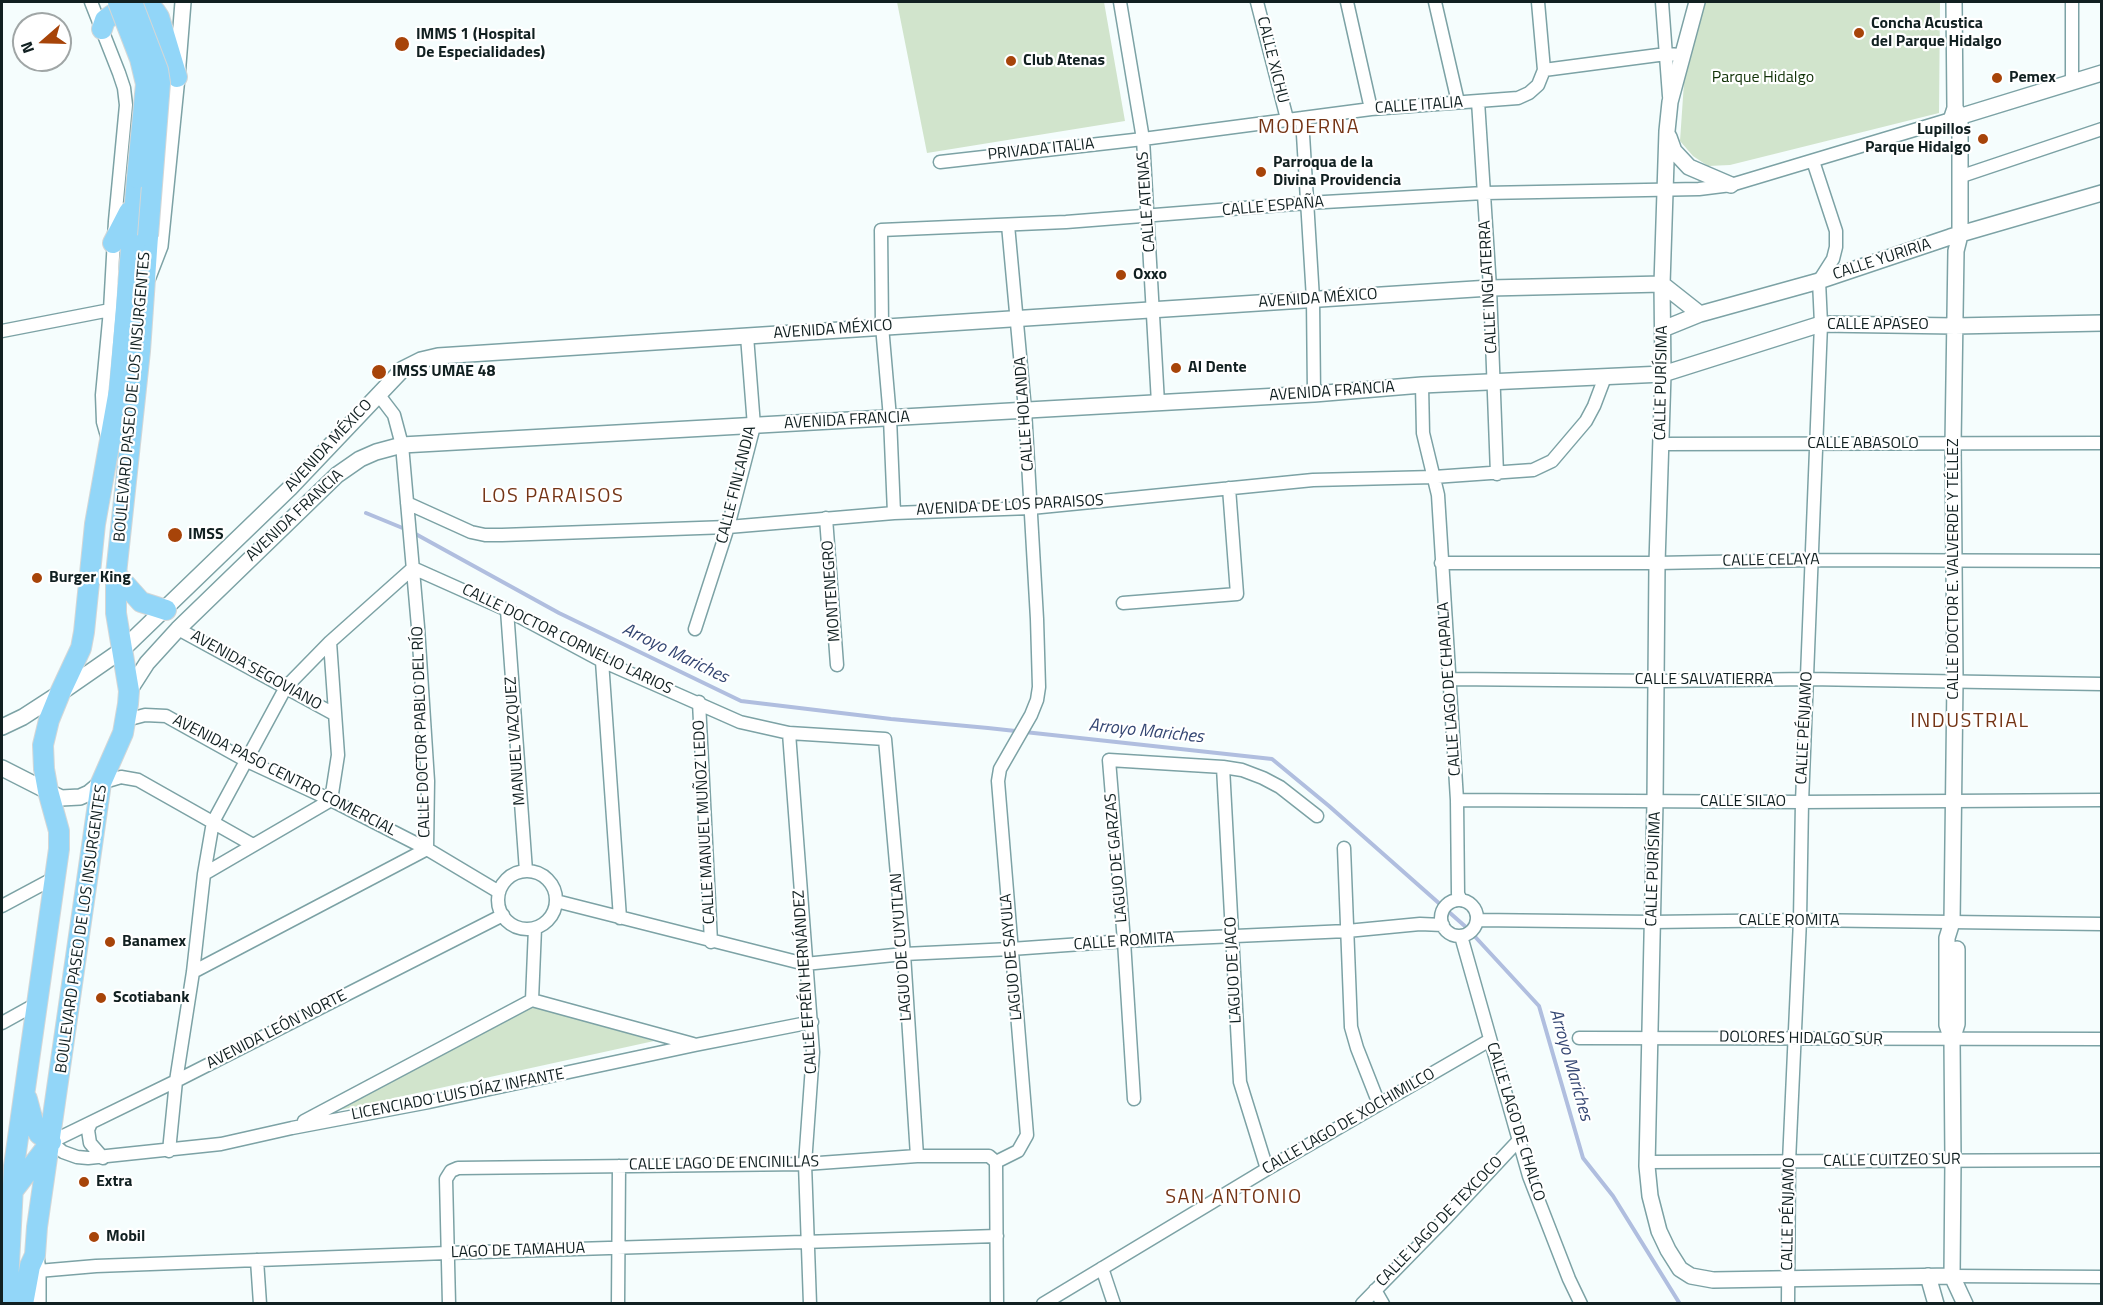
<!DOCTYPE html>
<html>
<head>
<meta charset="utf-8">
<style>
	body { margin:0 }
	#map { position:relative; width:2103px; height:1305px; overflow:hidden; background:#f5fdfd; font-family:"Titillium Web",sans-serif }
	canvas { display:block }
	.frame { position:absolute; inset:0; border:3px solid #112021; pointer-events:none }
	.north { position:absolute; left:12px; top:12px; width:60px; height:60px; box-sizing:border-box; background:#fff; border:2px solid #a0a6a6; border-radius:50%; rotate:250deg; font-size:16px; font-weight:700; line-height:24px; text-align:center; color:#112021 }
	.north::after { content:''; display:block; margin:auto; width:21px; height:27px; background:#a74409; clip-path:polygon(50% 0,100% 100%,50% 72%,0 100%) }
</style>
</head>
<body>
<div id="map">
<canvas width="2103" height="1305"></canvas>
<div class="frame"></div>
<div class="north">N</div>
</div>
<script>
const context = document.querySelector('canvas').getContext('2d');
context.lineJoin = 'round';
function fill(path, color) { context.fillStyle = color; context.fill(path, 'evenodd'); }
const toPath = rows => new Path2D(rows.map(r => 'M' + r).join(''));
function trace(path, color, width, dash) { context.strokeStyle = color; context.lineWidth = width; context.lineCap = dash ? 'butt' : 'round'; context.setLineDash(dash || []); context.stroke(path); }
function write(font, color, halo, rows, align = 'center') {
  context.font = font + ' "Titillium Web",sans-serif'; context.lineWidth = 4.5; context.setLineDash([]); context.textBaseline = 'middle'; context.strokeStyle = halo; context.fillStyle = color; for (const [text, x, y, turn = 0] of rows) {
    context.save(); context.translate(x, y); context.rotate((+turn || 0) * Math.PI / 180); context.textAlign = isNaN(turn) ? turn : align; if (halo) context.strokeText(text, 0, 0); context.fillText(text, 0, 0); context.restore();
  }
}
const green = toPath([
	[897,2,1104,2,1125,121,927,153],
	[1699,2,1940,2,1939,113,1730,165,1708,166,1693,156,1680,141,1685,68],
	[521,1002,654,1041,326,1113]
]);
const stream = toPath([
	[366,513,405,529],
	[412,532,559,613,741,701,891,719,988,728,1272,759,1329,806,1467,928,1539,1006,1583,1158,1613,1196,1680,1304]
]);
const minor = toPath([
	[91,2,119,73,124,88,126,105,115,221,110,310,102,395,103,422,107,436],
	[1120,2,1143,139,1158,403],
	[1257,2,1287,119],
	[1347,2,1371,109],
	[1435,2,1458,102],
	[1662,2,1669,96],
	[1544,70,1666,54,1681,55],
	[2072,82,2072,2],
	[1478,101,1490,288,1497,474],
	[1302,118,1313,299,1314,394],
	[940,162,1143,139,1371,109,1518,98,1529,93,1538,85,1544,70,1538,2],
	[1959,177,2102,129],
	[2,331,110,310],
	[1422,385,1423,433,1438,495,1457,800,1458,894,1461,900],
	[378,394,394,415,402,445,418,627,428,781,427,849],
	[1660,444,2102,443],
	[407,503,471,532,485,535,502,535,728,527,894,513,1031,508,1313,480,1434,477,1533,470,1552,461,1586,421,1594,406,1605,377],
	[894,513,890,418,882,326,881,230,1066,222,1307,203,1484,193,1699,189,1731,185,1951,119],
	[826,518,837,665],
	[1441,563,1657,563,1812,560,2102,561],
	[1123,603,1237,594,1229,488],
	[507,610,526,871],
	[178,629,334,714],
	[695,629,728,527,754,426,747,336],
	[330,642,338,755,331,800],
	[602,661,620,918],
	[1450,679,1661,681,1808,679,2102,684],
	[699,702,711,942],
	[126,720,145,715,166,716,245,760,331,800,427,849,499,892],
	[789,733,813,1052,805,1164,810,1304],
	[1223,767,1240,1082,1267,1169],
	[101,783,121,777,138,780,253,845],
	[1457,800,1802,802,2102,800],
	[1344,848,1351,1027,1357,1048,1379,1104],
	'498 900a29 29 0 1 1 58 0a29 29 0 1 1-58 0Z',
	[204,874,331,800],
	'1441 918a18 18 0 1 1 36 0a18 18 0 1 1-36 0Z',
	[556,901,805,964,904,954,1011,949,1124,941,1347,931,1420,924,1443,925],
	[2,906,56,877],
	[503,915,176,1081,51,1142,63,1152,77,1157,88,1158,221,1144,292,1128,429,1102,695,1045,812,1022],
	[1477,920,1652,922,1800,920,2102,924],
	[1461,936,1529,1176,1569,1279,1581,1304],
	[193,972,427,849],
	[532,1000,693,1044],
	[532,1000,535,928],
	[2,1023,38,1003],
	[1579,1038,2102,1039],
	[1134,1099,1124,941,1109,760,1223,767,1242,770,1263,778,1280,787,1317,816],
	[304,1121,532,1000],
	[91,1123,88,1130,90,1143,103,1158],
	[169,1151,176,1081,193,972,204,874,213,822,286,687,330,642,413,568,507,610,602,661,740,722,789,733,885,739,904,954,917,1156],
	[996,1162,1018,1151,1027,1135,998,781,1000,769,1031,715,1037,700,1039,687,1037,619,1025,410,1008,225],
	[996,1162,997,1304],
	[1647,1162,2102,1160],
	[257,1260,260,1304],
	[1102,1268,1114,1304],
	[38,1271,96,1266,447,1253,997,1236],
	[1952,1276,2102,1277],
	[1375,1290,1383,1304],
	[449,1304,446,1179,451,1171,458,1168,805,1164,917,1156,989,1156,996,1162],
	[618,1304,619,1166],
	[1043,1304,1267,1169,1490,1040],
	[1362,1304,1446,1218,1518,1141],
	[1788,1304,1789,1162,1800,920,1802,802,1821,324,1819,281,1833,259,1836,247,1836,231,1813,161]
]);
const tertiary = toPath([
	[1697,2,1670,102,1667,131,1662,284,1663,374,1657,563,1655,802,1647,1166,1650,1196,1659,1231,1668,1250,1680,1269,1691,1276,1713,1280,1952,1276],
	[1955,108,1960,117,1960,235,1956,251,1953,444,1955,681,1952,922,1947,938,1947,1025,1952,1040,1953,1160,1952,1276,1965,1304],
	[1952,117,1955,108,1954,2],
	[1952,119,2102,73],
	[1669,137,1674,151,1689,167,1731,185],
	[148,277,160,246,177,77,183,2],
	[1663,329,1700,314,1819,281,1950,237,2102,193],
	[129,691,147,663,178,629,337,475,360,459,376,452,402,445,1314,394,1422,385,1663,374,1821,324,1955,326,2102,323],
	[2,727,23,717,60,693,122,650,290,488,403,369,421,360,438,356,1490,288,1662,284,1700,314],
	[2,768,61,798,80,797,89,793,101,783],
	[1952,1040,1957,1024,1957,949],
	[36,1256,38,1271,38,1304],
	[1928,1276,1936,1304]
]);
const primary = toPath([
	[102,29,105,20,112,15,143,7,155,11,159,17,177,77],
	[113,243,129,212],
	[116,574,141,602,166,610],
	[27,1099,34,1125,39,1134,51,1142],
	[12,1192,49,1144],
	[7,1304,14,1166,59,849,59,831,48,791,44,769,43,745,49,720,60,693,81,648,84,632,95,524,119,390,137,178],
	[23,1304,30,1266,35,1255,37,1227,101,783,123,733,128,704,129,691,116,613,116,574,140,351,148,236]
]);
const primaryBridge = toPath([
	[118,2,140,59,146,84,137,178],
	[132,2,158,70,160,83,148,236]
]);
const markers = [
	[1859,33,6,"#a74409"],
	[402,44,8,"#a74409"],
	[1011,61,6,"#a74409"],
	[1997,78,6,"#a74409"],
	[1983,139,6,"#a74409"],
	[1261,172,6,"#a74409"],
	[1121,275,6,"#a74409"],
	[1176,368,6,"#a74409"],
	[379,372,8,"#a74409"],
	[175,535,8,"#a74409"],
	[37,578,6,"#a74409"],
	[110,942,6,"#a74409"],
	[101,998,6,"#a74409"],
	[84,1182,6,"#a74409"],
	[94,1237,6,"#a74409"]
];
const poiNames = [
	["Concha Acustica",1871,24],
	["del Parque Hidalgo",1871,42],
	["IMMS 1 (Hospital",416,35],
	["De Especialidades)",416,53],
	["Club Atenas",1023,61],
	["Pemex",2009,78],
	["Lupillos",1971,130,"right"],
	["Parque Hidalgo",1971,148,"right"],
	["Parroqua de la",1273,163],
	["Divina Providencia",1273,181],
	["Oxxo",1133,275],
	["Al Dente",1188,368],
	["IMSS UMAE 48",392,372],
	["IMSS",188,535],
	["Burger King",49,578],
	["Banamex",122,942],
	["Scotiabank",113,998],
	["Extra",96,1182],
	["Mobil",106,1237]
];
const streetNames = [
	["CALLE XICHU",1272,60,76],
	["CALLE ITALIA",1419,106,-4],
	["PRIVADA ITALIA",1041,150,-6],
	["CALLE ATENAS",1147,202,-94],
	["CALLE ESPAÑA",1273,207,-5],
	["CALLE YURIRIA",1882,260,-18],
	["CALLE INGLATERRA",1489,287,-93],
	["AVENIDA MÉXICO",1318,299,-4],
	["CALLE APASEO",1878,325],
	["AVENIDA MÉXICO",833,330,-4],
	["CALLE PURÍSIMA",1662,383,-89],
	["AVENIDA FRANCIA",1332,392,-4],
	["BOULEVARD PASEO DE LOS INSURGENTES",133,397,-85],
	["CALLE HOLANDA",1025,414,-94],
	["AVENIDA FRANCIA",847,421,-3],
	["CALLE ABASOLO",1863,444],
	["AVENIDA MÉXICO",329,446,-47],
	["CALLE FINLANDIA",737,485,-76],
	["AVENIDA DE LOS PARAISOS",1010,506,-3],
	["AVENIDA FRANCIA",295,516,-43],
	["CALLE CELAYA",1771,561,-1],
	["CALLE DOCTOR E. VALVERDE Y TÉLLEZ",1954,569,-90],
	["MONTENEGRO",832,591,-94],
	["CALLE DOCTOR CORNELIO LARIOS",567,640,26],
	["AVENIDA SEGOVIANO",256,671,29],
	["CALLE SALVATIERRA",1704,680],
	["CALLE LAGO DE CHAPALA",1450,689,-94],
	["CALLE PÉNJAMO",1805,728,-87],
	["CALLE DOCTOR PABLO DEL RÍO",422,732,-92],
	["MANUEL VAZQUEZ",516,741,-94],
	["AVENIDA PASO CENTRO COMERCIAL",284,776,27],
	["CALLE SILAO",1743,802],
	["CALLE MANUEL MUÑOZ LEDO",705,822,-93],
	["LAGUO DE GARZAS",1117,858,-95],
	["CALLE PURÍSIMA",1654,869,-88],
	["CALLE ROMITA",1789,921],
	["BOULEVARD PASEO DE LOS INSURGENTES",82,929,-82],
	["CALLE ROMITA",1124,942,-4],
	["LAGUO DE CUYUTLAN",902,947,-94],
	["LAGUO DE SAYULA",1012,957,-95],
	["LAGUO DE JACO",1234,970,-93],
	["CALLE EFRÉN HERNÁNDEZ",806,982,-94],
	["AVENIDA LEÓN NORTE",277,1030,-27],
	["DOLORES HIDALGO SUR",1801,1039,1],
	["LICENCIADO LUIS DÍAZ INFANTE",458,1095,-11],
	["CALLE LAGO DE XOCHIMILCO",1349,1122,-30],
	["CALLE LAGO DE CHALCO",1515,1122,73],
	["CALLE CUITZEO SUR",1892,1161,-1],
	["CALLE LAGO DE ENCINILLAS",724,1164,-1],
	["CALLE PÉNJAMO",1789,1214,-89],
	["CALLE LAGO DE TEXCOCO",1440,1222,-46],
	["LAGO DE TAMAHUA",518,1251,-2]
];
const parkNames = [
	["Parque Hidalgo",1763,78]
];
const waterNames = [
	["Arroyo Mariches",675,654,26],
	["Arroyo Mariches",1146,732,6],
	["Arroyo Mariches",1570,1065,74]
];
const quarterNames = [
	["MODERNA",1309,128],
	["LOS PARAISOS",553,497],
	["INDUSTRIAL",1970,722],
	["SAN ANTONIO",1234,1198]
];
fill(green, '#d1e4cc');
trace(stream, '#b0bedf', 4);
trace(minor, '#7ca2a5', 15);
trace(tertiary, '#7ca2a5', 18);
trace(primary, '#d4d7d7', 22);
trace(minor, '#fff', 12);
trace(tertiary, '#fff', 15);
trace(primary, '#92d6f8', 20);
trace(primaryBridge, '#d4d7d7', 22, []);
trace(primaryBridge, '#92d6f8', 20);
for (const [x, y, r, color] of markers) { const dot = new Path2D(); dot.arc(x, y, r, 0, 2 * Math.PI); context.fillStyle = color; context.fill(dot); trace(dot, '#fff', 2); }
write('bold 16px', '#112021', '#fff', poiNames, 'left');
write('16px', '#112021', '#fff', streetNames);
write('16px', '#113207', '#fff', parkNames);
write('italic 18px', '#354773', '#fff', waterNames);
context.letterSpacing = '1.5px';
write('20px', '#743415', '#fff', quarterNames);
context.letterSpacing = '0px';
</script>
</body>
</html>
